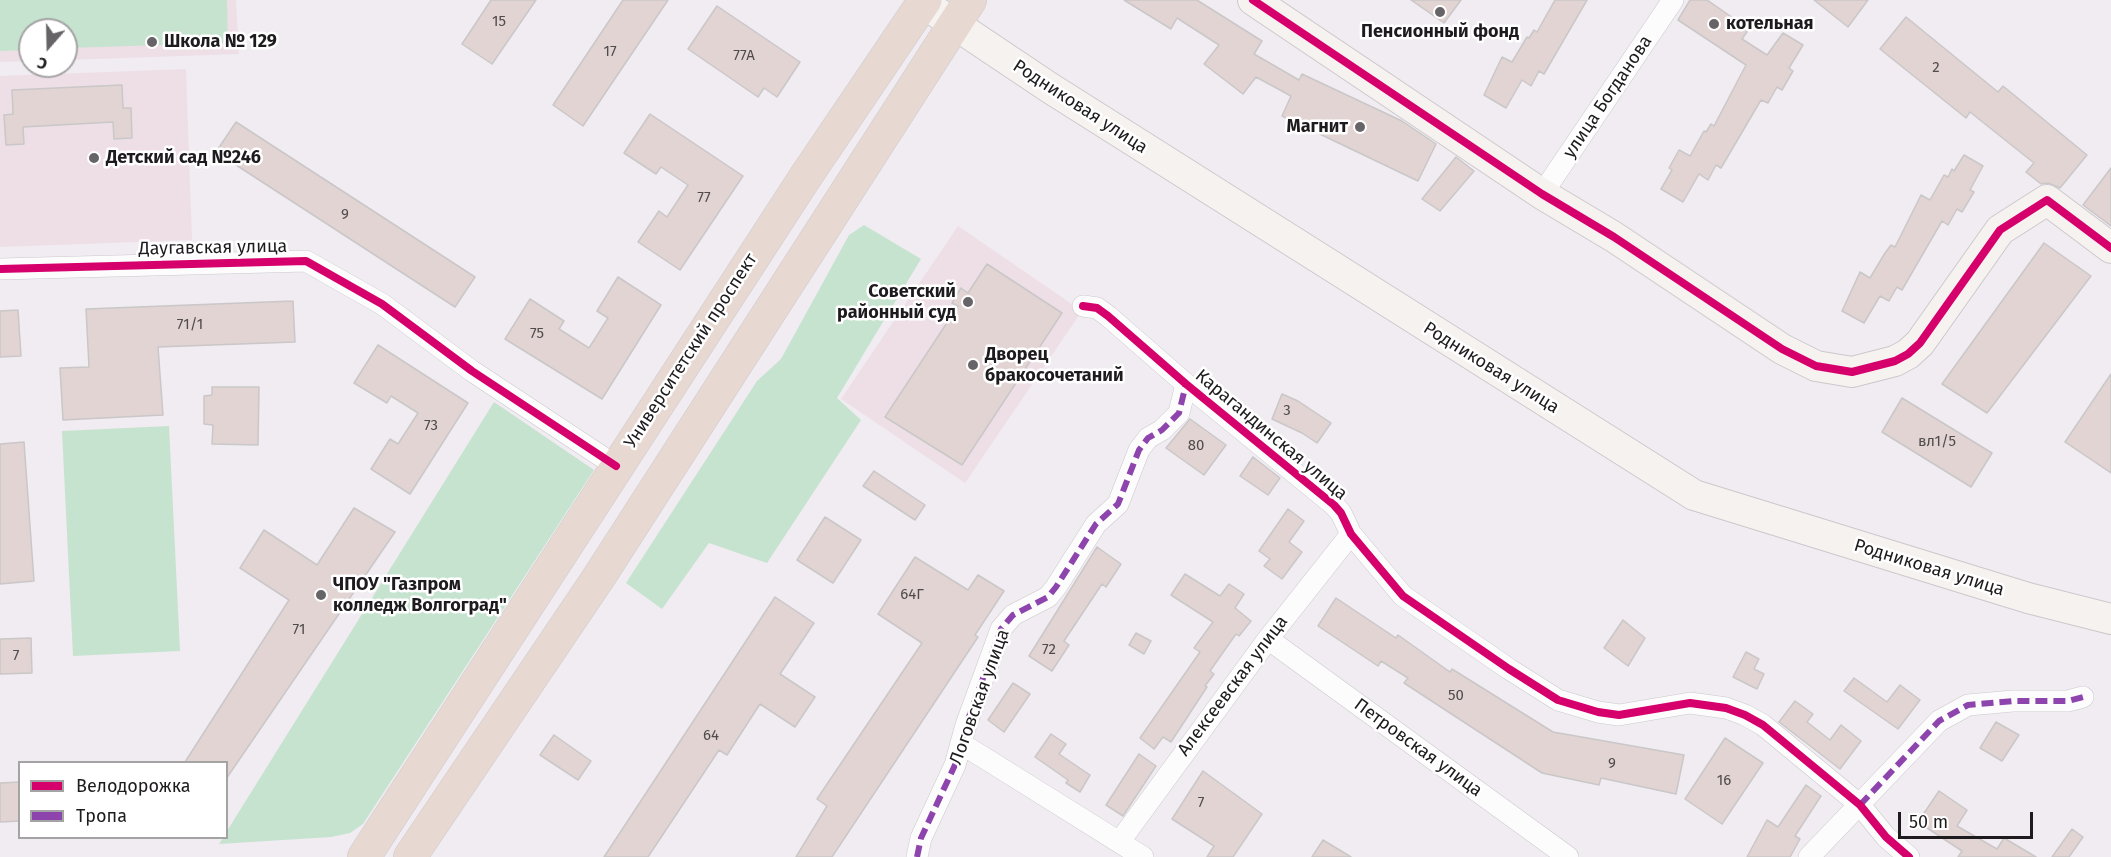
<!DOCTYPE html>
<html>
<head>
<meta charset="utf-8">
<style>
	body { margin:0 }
	#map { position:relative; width:2111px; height:857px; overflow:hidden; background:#f0ecf1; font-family:"Fira Sans",sans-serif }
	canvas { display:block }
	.legend { position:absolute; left:18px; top:761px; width:210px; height:78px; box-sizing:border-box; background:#fff; border:2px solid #a5a4a5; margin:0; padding:8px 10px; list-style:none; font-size:18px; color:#1d1b1d }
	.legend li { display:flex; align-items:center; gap:12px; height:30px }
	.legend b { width:30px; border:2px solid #a5a4a5 }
	.north { position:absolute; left:18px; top:18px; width:60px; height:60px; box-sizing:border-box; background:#fff; border:2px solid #a5a4a5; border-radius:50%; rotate:200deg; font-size:16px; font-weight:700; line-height:24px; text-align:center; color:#1d1b1d }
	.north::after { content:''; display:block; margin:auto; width:21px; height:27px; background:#676467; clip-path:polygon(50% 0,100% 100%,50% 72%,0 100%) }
	.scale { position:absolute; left:1898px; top:812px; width:135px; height:27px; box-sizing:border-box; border:3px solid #1d1b1d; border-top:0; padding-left:8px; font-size:18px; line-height:21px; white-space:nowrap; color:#1d1b1d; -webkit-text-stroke:4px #fff; paint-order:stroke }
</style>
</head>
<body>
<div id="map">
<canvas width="2111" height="857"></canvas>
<ul class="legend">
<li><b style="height:8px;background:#d6006c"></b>Велодорожка</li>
<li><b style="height:8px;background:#8e44ad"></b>Тропа</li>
</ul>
<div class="north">С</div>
<div class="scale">50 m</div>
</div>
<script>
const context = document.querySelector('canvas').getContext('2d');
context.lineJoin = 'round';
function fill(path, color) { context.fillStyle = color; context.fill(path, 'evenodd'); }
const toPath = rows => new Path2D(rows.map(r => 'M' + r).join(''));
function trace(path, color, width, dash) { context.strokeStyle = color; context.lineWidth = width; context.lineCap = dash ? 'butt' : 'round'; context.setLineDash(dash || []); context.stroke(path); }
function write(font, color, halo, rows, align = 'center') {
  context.font = font + ' "Fira Sans",sans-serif'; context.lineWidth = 5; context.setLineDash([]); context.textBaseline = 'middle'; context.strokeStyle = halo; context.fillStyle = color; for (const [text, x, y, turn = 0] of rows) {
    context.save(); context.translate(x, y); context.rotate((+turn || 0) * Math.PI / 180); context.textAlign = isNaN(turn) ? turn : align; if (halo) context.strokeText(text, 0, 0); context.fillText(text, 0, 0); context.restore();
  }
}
const education = toPath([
	[0,0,236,0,239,54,66,60,66,30,30,30,30,61,0,62],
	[186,69,192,240,0,247,0,76],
	[958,226,1082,311,965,483,841,399]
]);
const green = toPath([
	[0,0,227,0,228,43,66,48,66,30,30,30,30,50,0,51],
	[864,225,921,259,837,398,861,420,767,563,709,543,662,609,626,583,757,381,781,359,849,235],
	[494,402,594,470,363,824,350,833,331,837,219,844,223,838,226,838,227,831],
	[169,426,180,651,73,656,62,431]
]);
const building = toPath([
	[491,0,536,0,492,64,462,44,491,0],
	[623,0,668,0,583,126,553,105,623,0],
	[1124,0,1197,0,1262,41,1254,54,1299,80,1302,74,1402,121,1436,144,1418,181,1282,116,1291,96,1256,77,1243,94,1204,64,1219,45,1177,18,1171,29,1124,0],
	[1411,0,1461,0,1444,23,1411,0],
	[1555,0,1587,0,1544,74,1539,71,1531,86,1522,80,1506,108,1484,95,1502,57,1512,62,1527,37,1529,38,1534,30,1537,32,1555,0],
	[1690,0,1707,0,1749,29,1742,39,1767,55,1783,33,1803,45,1789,68,1793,71,1782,90,1777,87,1768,103,1761,100,1721,168,1716,165,1708,180,1699,174,1683,202,1661,189,1672,170,1669,168,1679,150,1690,156,1704,131,1706,132,1711,124,1714,126,1746,65,1678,20,1690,0],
	[1814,0,1868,0,1848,27,1814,0],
	[717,6,800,62,777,97,764,88,758,97,688,49,717,6],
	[1906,17,1998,92,2003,86,2087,155,2060,188,2048,183,2041,184,2026,172,2034,163,1970,112,1966,118,1880,49,1906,17],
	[122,85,123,108,131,108,132,138,114,139,113,122,23,127,24,144,6,145,4,115,13,114,12,90,122,85],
	[650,114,743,176,680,270,638,242,659,211,667,217,688,185,661,167,656,174,624,153,650,114],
	[236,122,475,277,455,307,216,152,236,122],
	[1964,155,1983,166,1970,190,1974,192,1962,212,1957,209,1948,225,1942,221,1902,290,1897,287,1889,301,1880,296,1864,323,1842,311,1860,272,1870,278,1885,253,1891,245,1895,247,1921,195,1930,200,1944,175,1948,177,1952,169,1954,171,1964,155],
	[1456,157,1474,171,1440,211,1422,199,1456,157],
	[2111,168,2111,226,2083,205,2111,168],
	[2044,243,2091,276,1987,413,1942,384,2044,243],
	[987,264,1062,313,962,465,885,417,958,306,952,303,961,288,968,293,987,264],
	[618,277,661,305,602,399,505,339,530,299,564,321,559,329,589,348,608,318,597,311,618,277],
	[293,301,295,342,158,347,163,415,63,420,60,368,89,367,86,309,293,301],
	[18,310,21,356,0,357,0,311,18,310],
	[378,345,468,403,410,494,371,469,390,439,398,444,418,413,391,396,387,403,354,383,378,345],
	[2111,374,2111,473,2065,442,2111,374],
	[212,387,259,387,258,445,212,444,213,425,204,424,204,396,212,395,212,387],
	[1282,394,1298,401,1331,423,1317,443,1302,433,1272,419,1282,394],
	[1902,398,1992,453,1971,487,1882,432,1902,398],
	[1190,419,1226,445,1204,475,1166,448,1190,419],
	[24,442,34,581,0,584,0,444,24,442],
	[1253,457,1280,478,1268,495,1240,476,1253,457],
	[874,471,925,505,915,520,863,486,874,471],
	[354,508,395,532,226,779,226,762,185,762,289,600,240,568,264,530,317,565,354,508],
	[1288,509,1304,521,1289,542,1302,552,1282,579,1264,566,1270,559,1259,551,1288,509],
	[825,517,861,540,833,583,797,560,825,517],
	[1097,547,1121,564,1106,587,1102,584,1064,641,1069,645,1052,671,1029,656,1097,547],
	[915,557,968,590,978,575,1004,591,975,635,978,637,832,857,796,857,827,806,817,799,922,643,878,614,915,557],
	[1185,574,1220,596,1229,584,1244,594,1235,608,1251,621,1239,636,1236,634,1210,671,1214,674,1205,686,1207,687,1171,742,1163,737,1154,749,1140,738,1200,652,1194,648,1213,622,1171,595,1185,574],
	[775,597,814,623,780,674,815,697,795,727,760,704,727,755,719,750,648,857,604,857,775,597],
	[1336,598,1396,638,1398,635,1450,672,1452,669,1553,732,1684,755,1676,794,1601,778,1599,785,1542,773,1404,683,1408,678,1381,661,1378,666,1318,626,1336,598],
	[1623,620,1645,638,1628,666,1604,648,1623,620],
	[1136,633,1151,641,1144,654,1129,645,1136,633],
	[31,638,32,673,0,674,0,639,31,638],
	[1746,652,1759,659,1754,669,1764,674,1757,689,1733,677,1746,652],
	[1854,678,1887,702,1900,685,1920,700,1898,729,1844,691,1854,678],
	[1013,683,1030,694,1004,732,988,720,1013,683],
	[1795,701,1813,714,1807,722,1830,740,1841,725,1861,741,1840,769,1779,722,1795,701],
	[1996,722,2019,735,2002,761,1980,748,1996,722],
	[1051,734,1066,744,1059,754,1090,775,1080,792,1066,783,1068,780,1035,757,1051,734],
	[554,735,591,761,578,780,540,755,554,735],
	[1725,738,1763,763,1722,824,1685,799,1725,738],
	[1139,754,1156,766,1123,816,1106,805,1139,754],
	[1203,771,1262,814,1233,857,1207,857,1214,846,1172,819,1203,771],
	[20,782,20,821,0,822,0,783,20,782],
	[1806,785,1821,796,1795,836,1800,839,1790,857,1747,857,1767,820,1778,827,1806,785],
	[1939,791,1967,810,1957,826,1997,849,2004,838,2036,857,1958,857,1962,851,1918,822,1939,791],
	[2072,829,2083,837,2069,857,2052,857,2072,829],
	[1323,840,1351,857,1312,857,1323,840]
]);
const street = toPath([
	[1542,194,1673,0],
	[0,269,306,261,382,304,472,371,616,466],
	[1083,306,1097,308,1108,316,1186,384,1334,505,1341,513,1351,534,1403,596,1509,669,1558,700,1598,712,1619,715,1690,703,1726,708,1745,715,1763,725,1860,805,1886,837,1909,857],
	[1268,639,1568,857],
	[962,744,1143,857],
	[1120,841,1268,639,1351,534],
	[917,857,921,838,955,765,966,725,1001,629,1013,615,1048,597,1056,587,1096,524,1118,504,1139,450,1148,438,1162,430,1179,413,1186,384],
	[1809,857,1939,721,1968,705,2013,701,2068,701,2083,697]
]);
const secondary = toPath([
	[1253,0,1542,194,1614,237,1782,349,1816,366,1852,372,1895,361,1908,354,1920,343,2000,230,2047,200,2111,248],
	[923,3,1050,88,1694,495,2028,598,2111,619]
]);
const highway = toPath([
	[364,857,806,176,925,0],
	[410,857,599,577,970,0]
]);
const quiet = toPath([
	[1860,805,1939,721,1968,705,2013,701,2068,701,2083,697],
	[917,857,921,838,955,765,966,725,1001,629,1013,615,1048,597,1056,587,1096,524,1118,504,1139,450,1148,438,1162,430,1179,413,1186,384]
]);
const cycleway = toPath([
	[1253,0,1542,194,1614,237,1782,349,1816,366,1852,372,1895,361,1908,354,1920,343,2000,230,2047,200,2111,248],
	[0,269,306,261,382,304,472,371,616,466],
	[1083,306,1097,308,1108,316,1186,384,1334,505,1341,513,1351,534,1403,596,1509,669,1558,700,1598,712,1619,715,1690,703,1726,708,1745,715,1763,725,1860,805,1886,837,1909,857]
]);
const markers = [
	[1440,12,6,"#676467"],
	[1714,24,6,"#676467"],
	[152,42,6,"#676467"],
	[1360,127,6,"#676467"],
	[94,158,6,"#676467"],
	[968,302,6,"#676467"],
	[973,365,6,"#676467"],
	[321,595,6,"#676467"]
];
const numberNames = [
	["15",499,22],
	["17",610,52],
	["77А",744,56],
	["2",1936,68],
	["77",704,198],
	["9",345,215],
	["71/1",190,325],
	["75",537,334],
	["3",1287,411],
	["73",431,426],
	["вл1/5",1937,442],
	["80",1196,446],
	["64Г",912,595],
	["71",299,630],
	["72",1049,650],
	["7",16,656],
	["50",1456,696],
	["64",711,736],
	["9",1612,764],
	["16",1724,781],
	["7",1201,803]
];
const poiNames = [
	["котельная",1726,24],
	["Пенсионный фонд",1440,32,"center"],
	["Школа № 129",164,42],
	["Магнит",1348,127,"right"],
	["Детский сад №246",106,158],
	["Советский",956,292,"right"],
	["районный суд",956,313,"right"],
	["Дворец",985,355],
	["бракосочетаний",985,376],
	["ЧПОУ \"Газпром",333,585],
	["колледж Волгоград\"",333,606]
];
const streetNames = [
	["улица Богданова",1608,97,-56],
	["Родниковая улица",1080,107,33],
	["Даугавская улица",213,248,-1],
	["Университетский проспект",691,351,-57],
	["Родниковая улица",1491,368,32],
	["Карагандинская улица",1271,435,40],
	["Родниковая улица",1929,568,17],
	["Алексеевская улица",1233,686,-53],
	["Логовская улица",980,697,-70],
	["Петровская улица",1418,748,36]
];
fill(education, '#eedfe6');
fill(green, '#c6e3cf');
fill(building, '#e1d4d3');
trace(building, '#cac7c8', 1.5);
trace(street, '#cbc8cc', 22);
trace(secondary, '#cbc8cc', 32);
trace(highway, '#cccacd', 34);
trace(street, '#fdfcfd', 21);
trace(secondary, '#f6f2f0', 30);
trace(highway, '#e7d9d2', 33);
trace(quiet, '#8e44ad', 6, [12, 6]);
trace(cycleway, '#d6006c', 8);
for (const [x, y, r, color] of markers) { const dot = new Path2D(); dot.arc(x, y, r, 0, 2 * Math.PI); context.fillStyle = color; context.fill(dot); trace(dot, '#fff', 2); }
write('15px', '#504b4c', null, numberNames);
write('bold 18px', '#1d1b1d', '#fff', poiNames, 'left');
write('18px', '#1d1b1d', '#fff', streetNames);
</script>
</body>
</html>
